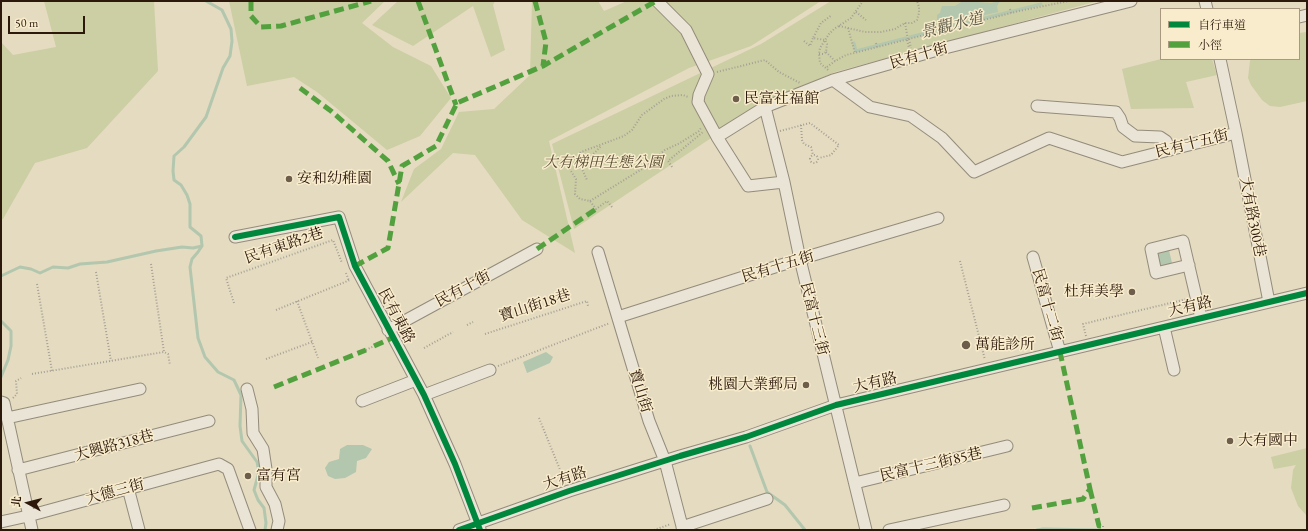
<!DOCTYPE html>
<html>
<head>
<meta charset="utf-8">
<style>
	body { margin:0 }
	#map { position:relative; width:1308px; height:531px; overflow:hidden; background:#e5dbc0; font-family:"EB Garamond","Noto Serif TC",serif }
	canvas { display:block }
	.frame { position:absolute; inset:0; border:2px solid #2d190c; pointer-events:none }
	.legend { position:absolute; left:1160px; top:8px; width:140px; height:52px; box-sizing:border-box; background:#f8eccc; border:1px solid #a7987f; margin:0; padding:5px 7px; list-style:none; font-size:12px; color:#2d190c }
	.legend li { display:flex; align-items:center; gap:8px; height:20px }
	.legend b { width:20px; border:1px solid #a7987f }
	.north { position:absolute; left:8px; top:483px; width:40px; height:40px; -webkit-text-stroke:3px #f8eccc; paint-order:stroke; rotate:277deg; font-size:11px; font-weight:700; line-height:16px; text-align:center; color:#2d190c }
	.north::after { content:''; display:block; margin:auto; width:14px; height:18px; background:#2d190c; clip-path:polygon(50% 0,100% 100%,50% 72%,0 100%) }
	.scale { position:absolute; left:8px; top:16px; width:77px; height:18px; box-sizing:border-box; border:2px solid #2d190c; border-top:0; padding-left:5px; font-size:12px; line-height:14px; white-space:nowrap; color:#2d190c; -webkit-text-stroke:3px #f8eccc; paint-order:stroke }
</style>
</head>
<body>
<div id="map">
<canvas width="1308" height="531"></canvas>
<div class="frame"></div>
<ul class="legend">
<li><b style="height:5px;background:#00873e"></b>自行車道</li>
<li><b style="height:5px;background:#52a13e"></b>小徑</li>
</ul>
<div class="north">北</div>
<div class="scale">50 m</div>
</div>
<script>
const context = document.querySelector('canvas').getContext('2d');
context.lineJoin = 'round';
function fill(path, color) { context.fillStyle = color; context.fill(path, 'evenodd'); }
const toPath = rows => new Path2D(rows.map(r => 'M' + r).join(''));
function trace(path, color, width, dash) { context.strokeStyle = color; context.lineWidth = width; context.lineCap = dash ? 'butt' : 'round'; context.setLineDash(dash || []); context.stroke(path); }
function write(font, color, halo, rows, align = 'center') {
  context.font = font + ' "EB Garamond","Noto Serif TC",serif'; context.lineWidth = 3; context.setLineDash([]); context.textBaseline = 'middle'; context.strokeStyle = halo; context.fillStyle = color; for (const [text, x, y, turn = 0] of rows) {
    context.save(); context.translate(x, y); context.rotate((+turn || 0) * Math.PI / 180); context.textAlign = isNaN(turn) ? turn : align; if (halo) context.strokeText(text, 0, 0); context.fillText(text, 0, 0); context.restore();
  }
}
const green = toPath([
	[44,1,154,1,158,71,87,148,35,163,3,219,1,220,1,42,13,55,56,47],
	[229,1,385,1,362,23,393,47,431,66,451,98,420,136,387,150,317,92,294,77,247,86],
	[398,1,495,1,493,5,505,50,491,57,473,6,413,46,372,25],
	[532,1,598,1,604,11,627,1,821,1,751,46,689,68,549,141,575,253,522,220,475,155,453,153,401,202,414,169,441,149,459,112,494,109,530,75],
	[831,1,1098,1,835,72,758,107,574,229,552,144,761,44],
	[1307,32,1307,101,1280,107,1270,106,1262,100,1251,85,1248,78,1250,61,1251,59,1299,59,1299,33],
	[1161,59,1212,59,1217,75,1186,82,1194,108,1131,109,1122,69],
	[1307,448,1307,516,1298,506,1291,488,1293,470,1296,465,1274,469,1271,457]
]);
const water = toPath([
	[963,1,991,3,1000,1,997,6,998,12,937,26,937,15,940,13,942,6,955,6],
	[1168,246,1173,267,1157,271,1152,250],
	[546,352,553,357,550,363,527,373,523,362],
	[347,445,363,445,372,449,366,458,357,461,356,472,345,478,335,479,328,476,325,468,329,462,339,459,340,449]
]);
const stream = toPath([
	[206,1,222,10,231,29,232,41,230,56,223,68,206,117,184,147,174,156,173,171,174,180,181,185,187,195,190,204,190,227,201,236,202,246,198,252,192,259,190,267,198,338,205,357,218,372,234,380,241,395,240,426,242,441,257,462,259,472,254,490,258,500,264,508,266,523,265,530],
	[910,37,1041,4],
	[854,43,856,51,906,38],
	[1,276,20,267,31,269,40,273,53,267,68,268,80,264,107,262,156,251,182,247,193,248,202,246],
	[1,321,11,331,11,346,8,360,1,377],
	[750,446,767,492,785,505,805,530],
	[1037,530,1043,529,1098,530]
]);
const path = toPath([
	[1010,9,1011,13],
	[856,12,866,20],
	[905,23,908,40],
	[839,26,865,32,881,32,895,29,905,23,912,23,917,20,919,13,919,7,917,1],
	[848,28,855,53],
	[909,39,911,48],
	[907,40,909,48],
	[804,41,810,46,813,38],
	[876,43,877,47],
	[826,52,835,61],
	[819,54,823,54,826,52,827,44,825,40,813,38,821,23,832,15],
	[827,67,835,61,846,55,1019,11,1069,1],
	[828,70,820,63,819,54,820,48,829,34,834,29,851,18,863,1],
	[717,72,765,60,779,72,800,83],
	[801,125,802,140,804,144,811,147,813,155],
	[780,131,810,123,839,145,831,155,819,158],
	'810 159a4 4 0 1 1 8 0a4 4 0 1 1-8 0Z',
	[574,158,581,167,587,180],
	[581,167,601,146],
	[672,167,668,161,703,132],
	[590,201,642,169,665,150,680,143,699,131,701,128],
	[612,207,607,201,596,209,590,201,580,199,575,194,576,179,569,168,570,163,581,152,624,136,632,130,642,115,664,99,671,96,683,95,688,97],
	[960,261,985,360],
	[151,264,164,352],
	[96,272,111,361],
	[346,273,349,281],
	[37,284,52,371],
	[297,301,318,358],
	[234,303,226,278,333,240,342,263],
	[276,310,350,280],
	[467,325,473,322],
	[485,334,587,301,588,306],
	[1086,336,1083,324,1187,299],
	[424,348,453,332],
	[366,350,374,346],
	[266,359,312,342],
	[498,366,610,323],
	[32,374,164,352,168,354,170,365],
	[13,398,17,394,16,381,21,378],
	[539,418,565,482],
	[1103,526,1103,530],
	[654,530,671,524]
]);
const minor = toPath([
	[657,1,686,30,708,74,699,95,698,102,717,137,748,186,784,182],
	[1205,1,1207,9],
	[1299,17,1307,15],
	[833,80,870,107,911,116,942,138,974,172,1049,138,1122,162,1236,133,1220,59],
	[1037,106,1116,112,1120,118,1123,127,1135,136,1160,137,1166,141,1170,150],
	[765,107,784,182,800,259,866,530],
	[1236,133,1269,302],
	[717,137,765,107,833,80,941,49,1131,1],
	[235,237,339,217,355,266,424,395,455,464,480,529],
	[598,252,649,421,665,461,683,530],
	[1033,257,1060,352],
	[1189,265,1156,273,1151,249,1183,241,1201,318],
	[618,317,800,259,938,218],
	[1164,327,1174,370],
	[388,330,537,249],
	[247,389,252,409,253,433,263,449,266,469,266,487,275,504,279,521,277,530],
	[424,395,490,370],
	[362,401,416,380],
	[1,402,4,403,32,530],
	[7,418,140,389],
	[18,470,209,421],
	[855,483,1007,446],
	[128,488,139,530],
	[1,522,28,516,219,464,228,469,250,530],
	[682,527,767,499],
	[459,530,569,491,680,456,746,437,836,405,1307,293],
	[889,530,1004,505]
]);
const quiet = toPath([
	[251,1,251,16,261,27,281,26,371,1],
	[418,1,456,105],
	[535,1,546,42,543,66],
	[300,88,331,111,388,161,399,184],
	[537,249,596,209],
	[355,266,388,248,402,166,436,146,457,103,543,66,656,1],
	[374,346,392,338],
	[274,387,366,350],
	[1090,489,1099,526,1103,526],
	[1032,508,1083,499,1090,489,1060,352]
]);
const cycleway = toPath([
	[235,237,339,217,355,266,424,395,455,464,480,530],
	[459,530,569,491,680,456,746,437,836,405,1307,293]
]);
const markers = [
	[736,99,4,"#6d5d4b"],
	[289,179,4,"#6d5d4b"],
	[1132,292,4,"#6d5d4b"],
	[966,345,5,"#6d5d4b"],
	[806,385,4,"#6d5d4b"],
	[1230,441,4,"#6d5d4b"],
	[248,476,4,"#6d5d4b"]
];
const streetNames = [
	["民有十街",919,56,-16],
	["民有十五街",1192,144,-14],
	["大有路300巷",1252,217,79],
	["民有東路2巷",284,246,-19],
	["民有十五街",778,267,-17],
	["民有十街",463,289,-28],
	["民富十二街",1047,305,74],
	["寶山街18巷",535,306,-18],
	["大有路",1190,307,-13],
	["民有東路",396,316,62],
	["民富十三街",814,319,76],
	["大有路",875,383,-13],
	["寶山街",640,391,73],
	["大興路318巷",114,446,-15],
	["民富十三街85巷",931,465,-13],
	["大有路",565,479,-18],
	["大德三街",115,492,-15]
];
const poiNames = [
	["民富社福館",744,99],
	["安和幼稚園",297,179],
	["杜拜美學",1124,292,"right"],
	["萬能診所",975,345],
	["桃園大業郵局",798,385,"right"],
	["大有國中",1238,441],
	["富有宮",256,476]
];
const parkNames = [
	["大有梯田生態公園",603,163]
];
const waterNames = [
	["景觀水道",952,26,-14]
];
fill(green, '#cccea4');
fill(water, '#b2c7ae');
trace(stream, '#b2c7ae', 3);
trace(minor, '#948b7b', 13);
trace(path, '#a5a094', 2, [1, 2]);
trace(minor, '#e9e4d6', 11);
trace(quiet, '#52a13e', 5, [10, 5]);
trace(cycleway, '#00873e', 6);
for (const [x, y, r, color] of markers) { const dot = new Path2D(); dot.arc(x, y, r, 0, 2 * Math.PI); context.fillStyle = color; context.fill(dot); trace(dot, '#f8eccc', 1.5); }
write('15px', '#2d190c', '#f8eccc', streetNames);
write('15px', '#2d190c', '#f8eccc', poiNames, 'left');
write('italic 15px', '#574c33', '#f8eccc', parkNames);
write('italic 16px', '#545342', '#f8eccc', waterNames);
</script>
</body>
</html>
